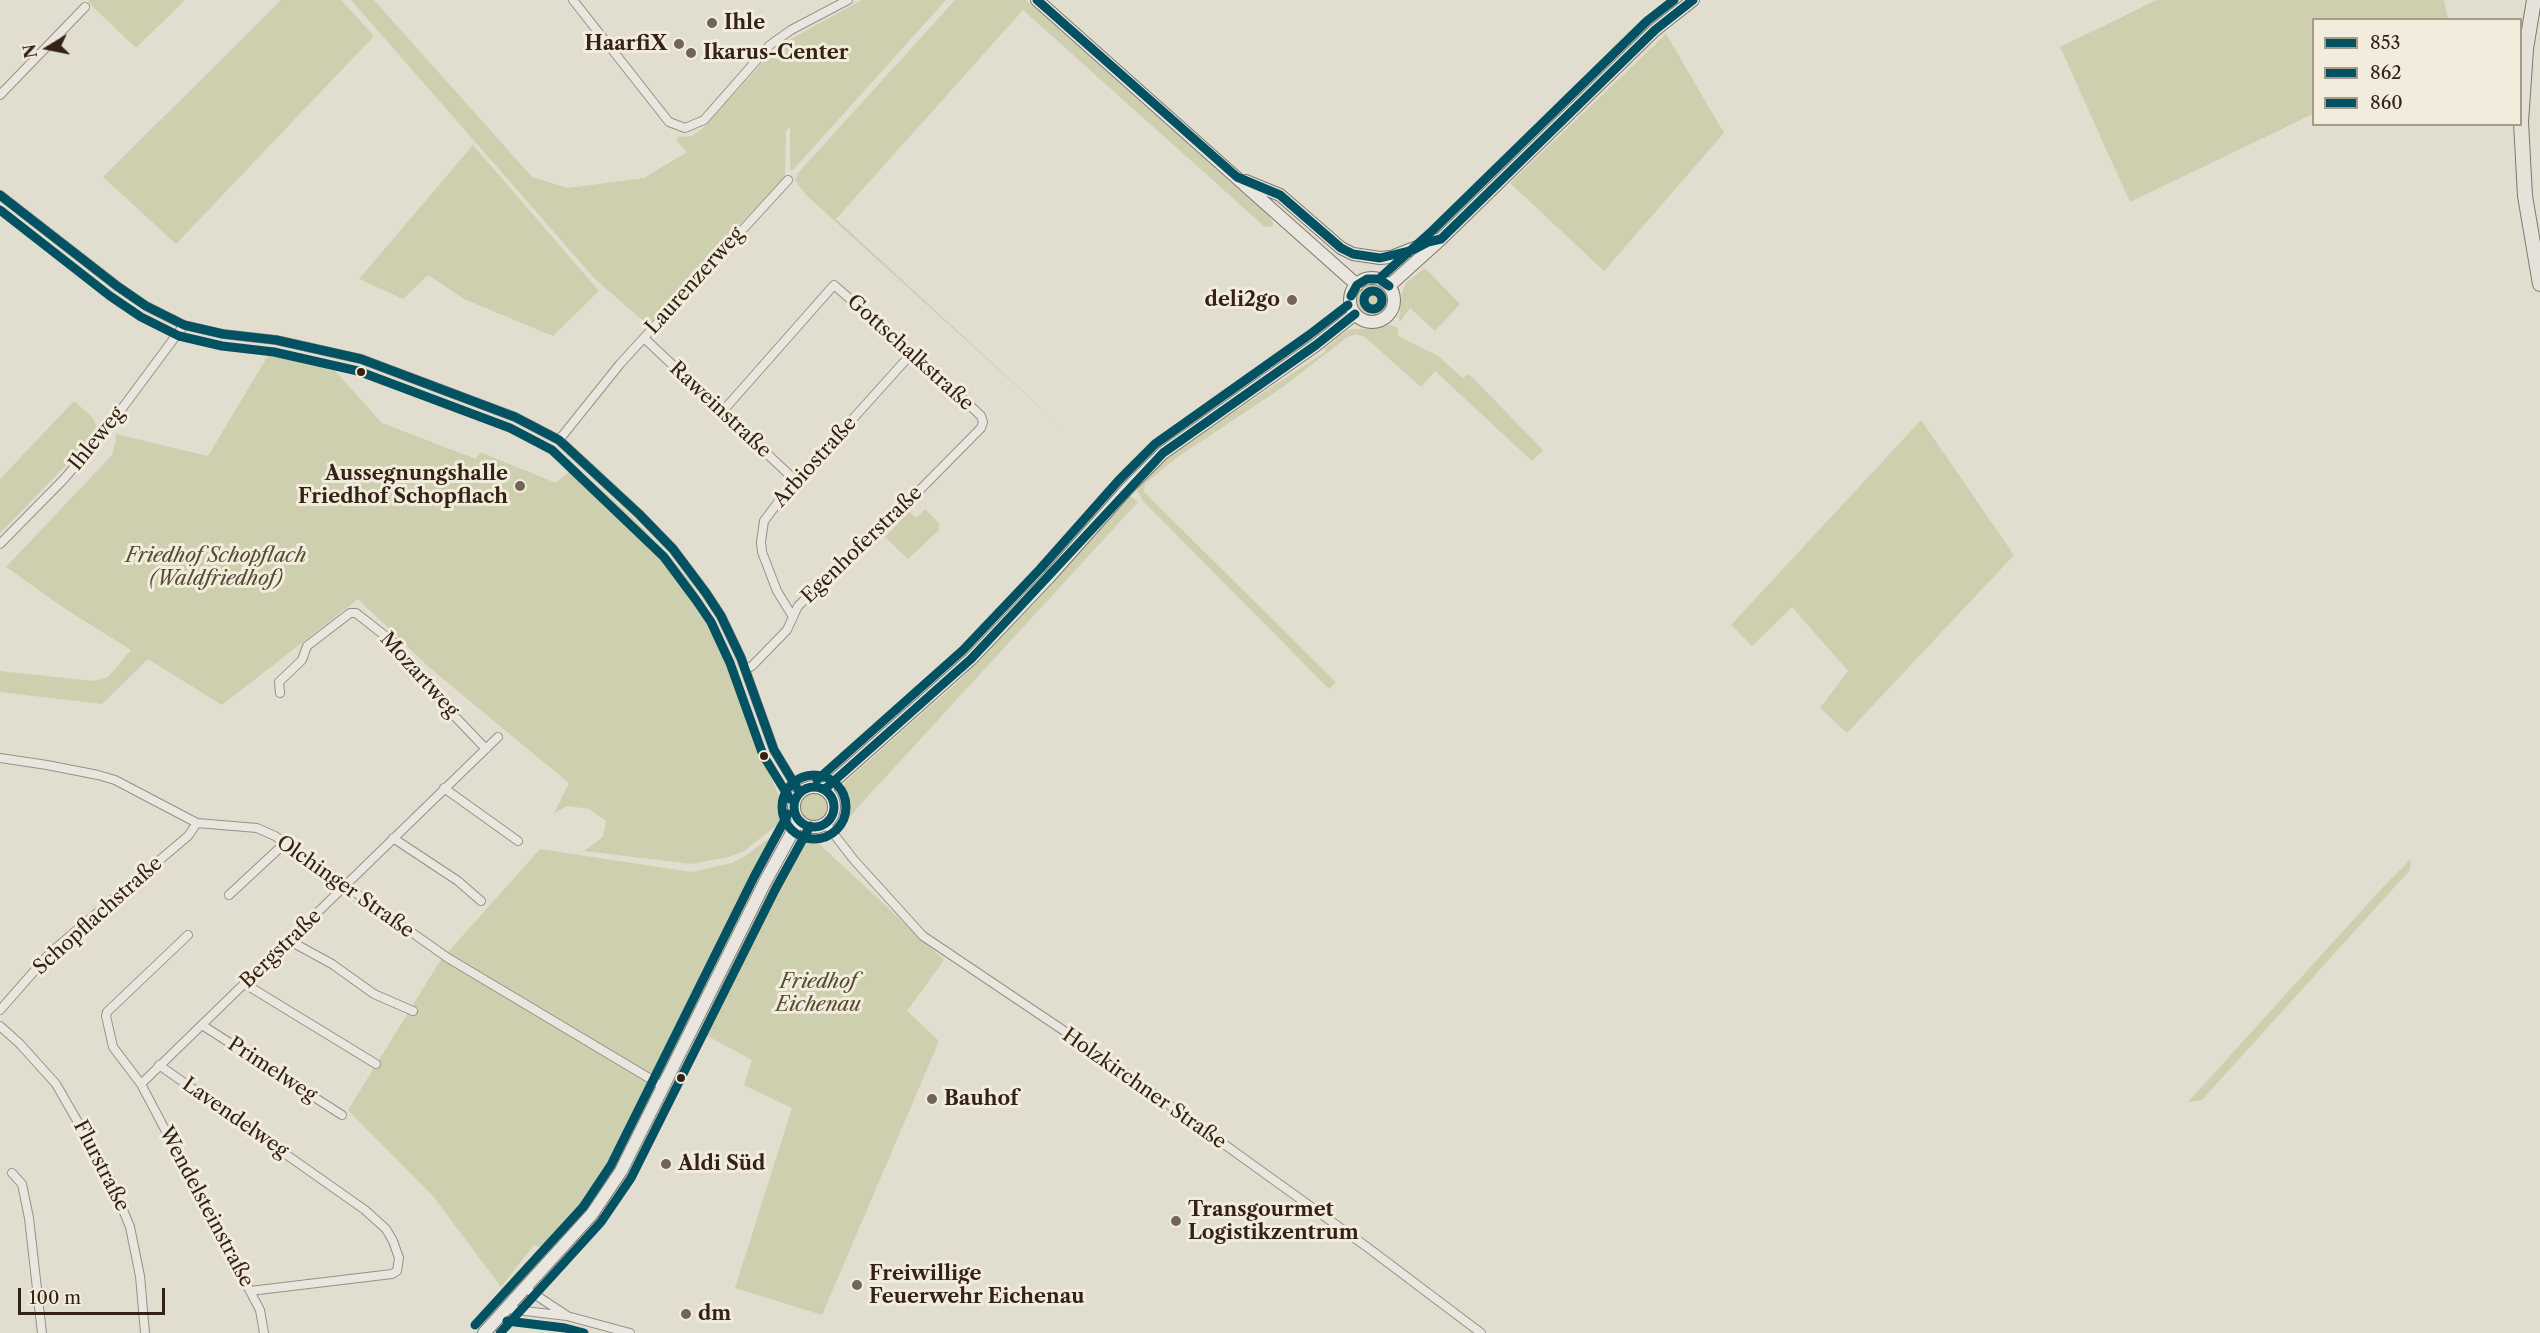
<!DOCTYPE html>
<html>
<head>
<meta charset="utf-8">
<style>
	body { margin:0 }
	#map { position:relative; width:2540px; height:1333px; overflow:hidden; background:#e2decf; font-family:"Libre Caslon Text",serif }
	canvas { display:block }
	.legend { position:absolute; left:2312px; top:18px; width:210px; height:108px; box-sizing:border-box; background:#f1ecdb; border:2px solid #a69b8c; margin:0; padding:8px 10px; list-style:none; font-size:18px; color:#362215 }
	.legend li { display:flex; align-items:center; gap:12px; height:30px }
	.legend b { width:30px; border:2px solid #a69b8c }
	.north { position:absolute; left:18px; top:18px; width:60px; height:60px; -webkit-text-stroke:4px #f1ecdb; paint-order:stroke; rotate:260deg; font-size:16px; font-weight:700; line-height:24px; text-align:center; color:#362215 }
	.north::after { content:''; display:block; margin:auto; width:21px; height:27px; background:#362215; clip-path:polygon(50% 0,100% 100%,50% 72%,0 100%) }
	.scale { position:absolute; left:18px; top:1288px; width:147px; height:27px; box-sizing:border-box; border:3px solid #362215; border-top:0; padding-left:8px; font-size:18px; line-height:21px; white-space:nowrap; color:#362215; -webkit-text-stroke:4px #f1ecdb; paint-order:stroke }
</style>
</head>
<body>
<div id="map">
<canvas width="2540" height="1333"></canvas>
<ul class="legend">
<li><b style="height:8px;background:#005262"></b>853</li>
<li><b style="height:8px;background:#005262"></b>862</li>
<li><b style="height:8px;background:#005262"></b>860</li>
</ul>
<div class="north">N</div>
<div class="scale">100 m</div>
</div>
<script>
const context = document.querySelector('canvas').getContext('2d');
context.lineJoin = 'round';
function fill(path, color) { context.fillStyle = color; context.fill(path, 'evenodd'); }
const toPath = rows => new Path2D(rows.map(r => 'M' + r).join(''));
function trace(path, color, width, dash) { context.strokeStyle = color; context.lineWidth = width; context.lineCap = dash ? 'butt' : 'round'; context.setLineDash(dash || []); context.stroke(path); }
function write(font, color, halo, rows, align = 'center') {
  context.font = font + ' "Libre Caslon Text",serif'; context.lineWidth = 6; context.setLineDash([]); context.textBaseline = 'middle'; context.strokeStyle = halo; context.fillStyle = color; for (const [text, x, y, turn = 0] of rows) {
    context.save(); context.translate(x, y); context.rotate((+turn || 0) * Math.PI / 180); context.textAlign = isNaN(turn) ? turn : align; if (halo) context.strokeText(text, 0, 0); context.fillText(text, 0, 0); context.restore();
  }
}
const green = toPath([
	[90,0,185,0,136,48,88,2],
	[281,0,341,0,374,36,176,244,103,177],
	[351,0,374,0,532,177,568,188,644,178,687,152,677,141,677,137,692,136,703,128,778,46,862,0,946,0,793,170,790,169,790,126,786,131,785,177,683,284,648,325,596,280],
	[955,0,1026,0,1270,217,1273,223,1273,226,1265,227,1023,10,836,219,1077,441,806,195,795,180,798,173],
	[2157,0,2444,0,2448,19,2314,20,2313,114,2130,202,2060,47],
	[1666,34,1724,133,1604,271,1510,183],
	[473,145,599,291,553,336,464,299,428,275,403,299,359,279],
	[1425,268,1460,304,1435,331,1410,308,1401,321,1399,318,1402,292,1406,283],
	'1355 300a17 17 0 1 1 34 0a17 17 0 1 1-34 0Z',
	[1390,325,1398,328,1398,336,1438,356,1463,378,1469,374,1543,450,1532,461,1435,371,1421,387,1365,337,1356,334,1346,338,1283,387,1176,458,1145,484,1144,492,1336,682,1329,689,1143,501,1137,490,1139,485,1147,476,1181,447,1326,351,1324,349,1344,333,1351,329,1371,329],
	[269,354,335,371,382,423,476,459,480,452,556,483,575,466,631,516,662,548,690,581,713,618,737,668,762,755,781,801,782,811,777,825,744,851,729,857,691,864,584,851,603,837,606,821,589,809,567,806,554,813,569,783,431,669,358,599,222,705,148,659,102,704,0,692,0,671,93,681,108,677,131,650,64,608,6,567,112,455,116,439,115,434,208,456],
	[74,401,92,417,97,427,80,451,0,533,0,479],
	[1921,420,2014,555,1847,733,1820,708,1848,671,1792,607,1752,646,1731,625],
	[1129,495,1138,502,859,806,843,827,840,798,845,782,961,679,1035,602],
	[925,509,939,523,939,530,908,559,885,537,909,512,916,518],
	'798 807a16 16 0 1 1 32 0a16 16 0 1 1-32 0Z',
	[774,834,776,834,619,1155,585,1208,548,1250,534,1245,501,1287,433,1196,348,1110,440,961,540,849,692,872,732,863,747,855],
	[800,840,816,841,944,960,907,1011,939,1041,822,1315,735,1288,792,1108,744,1085,752,1060,700,1032,743,936,769,886],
	[2411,859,2410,870,2202,1100,2188,1102,2384,886]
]);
const street = toPath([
	[573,0,669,122,685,128,704,120,770,45,791,30,848,0],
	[0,95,85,7],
	[0,195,117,286,146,306,184,325,223,334,276,340,361,359,515,417,559,440,639,514,673,549,706,593,721,616,741,658,774,750,800,793],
	[644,338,796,481],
	[722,412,834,285,943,380,981,416,983,422,981,428,899,511,798,606,787,630,752,666,746,669],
	[559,440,620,364,788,180],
	[0,544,64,479,109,426,184,325],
	[793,617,777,591,762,552,761,542,764,521,779,501,912,353],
	[280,693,279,682,302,660,307,646,350,613,356,613,393,642,420,680,486,749],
	[0,758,47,765,98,775,115,780,197,823,257,828,275,836,448,958,664,1087],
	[444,788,518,841],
	[826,824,854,860,923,936,1100,1055,1367,1247,1481,1333],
	[393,838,458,881,481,901],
	[229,895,285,843],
	[188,935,107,1012,106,1016,113,1047,141,1084,250,1291,260,1310,264,1333],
	[290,941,332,964,374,994,413,1011],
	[245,984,376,1064],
	[0,1010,51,952,188,836,197,823],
	[202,1025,342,1115],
	[0,1026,20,1044,56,1084,110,1178,130,1227,140,1276,145,1333],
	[159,1065,365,1210,386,1229,393,1241,399,1258,397,1271,392,1274,250,1291],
	[141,1084,498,737],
	[12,1173,22,1184,29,1218,42,1333],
	[525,1288,566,1315],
	[508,1309,567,1316,630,1333]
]);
const secondary = toPath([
	[1037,0,1357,285],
	[1246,181,1280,195,1341,248,1353,254,1380,258,1391,257,1435,240],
	'1350 300a22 22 0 1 1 44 0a22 22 0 1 1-44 0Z',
	[1389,286,1441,239,1655,30,1693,0],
	'794 807a20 20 0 1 1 40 0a20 20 0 1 1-40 0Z',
	[825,789,971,659,1049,577,1128,488,1163,453,1316,345,1355,314],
	[484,1333,592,1214,621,1171,765,882,799,820]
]);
const primary = toPath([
	[2534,0,2526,49,2521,122,2525,196,2540,284]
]);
const bus1 = toPath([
	[1037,0,1237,177,1280,195,1341,248,1353,254,1380,258,1413,250,1428,242,1441,239,1655,30,1693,0],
	[0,195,117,286,146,306,184,325,223,334,276,340,361,359,515,417,559,440,639,514,673,549,706,593,721,616,741,658,774,750,800,793],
	[1351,296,1357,285,1367,279,1379,279,1389,286],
	'794 807a20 20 0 1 1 40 0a20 20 0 1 1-40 0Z',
	[825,789,971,659,1163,453,1316,345,1355,314]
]);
const bus2 = toPath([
	[0,210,110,296,141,317,179,336,222,346,274,352,358,371,510,428,552,450,664,557,696,600,711,622,730,663,763,755,790,799],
	'782 807a32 32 0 1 1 64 0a32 32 0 1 1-64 0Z',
	[507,1321,565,1328,584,1333],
	[500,1333,601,1222,631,1178,776,888,810,826]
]);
const bus3 = toPath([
	[1381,277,1433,230,1647,21,1674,0],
	'1364 300a9 9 0 1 1 18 0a9 9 0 1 1-18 0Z',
	[817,780,963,650,1040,569,1119,480,1155,444,1309,335,1348,305],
	[475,1325,583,1207,611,1165,754,877,788,814]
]);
const markers = [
	[712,23,6,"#726456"],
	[679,44,6,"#726456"],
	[691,53,6,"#726456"],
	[1292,300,6,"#726456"],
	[361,372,5,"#362215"],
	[520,486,6,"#726456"],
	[764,756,5,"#362215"],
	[681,1078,5,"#362215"],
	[932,1099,6,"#726456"],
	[666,1164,6,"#726456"],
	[1176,1221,6,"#726456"],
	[857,1285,6,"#726456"],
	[686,1314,6,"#726456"]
];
const poiNames = [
	["Ihle",724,23],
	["HaarfiX",667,44,"right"],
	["Ikarus-Center",703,53],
	["deli2go",1280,300,"right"],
	["Aussegnungshalle",508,474,"right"],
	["Friedhof Schopflach",508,497,"right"],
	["Bauhof",944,1099],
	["Aldi Süd",678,1164],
	["Transgourmet",1188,1210],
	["Logistikzentrum",1188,1233],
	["Freiwillige",869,1274],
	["Feuerwehr Eichenau",869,1297],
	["dm",698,1314]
];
const streetNames = [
	["Laurenzerweg",695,281,-48],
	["Gottschalkstraße",910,353,42],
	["Raweinstraße",720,410,43],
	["Ihleweg",97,439,-51],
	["Arbiostraße",815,462,-48],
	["Egenhoferstraße",862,545,-44],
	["Mozartweg",419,675,48],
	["Olchinger Straße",345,887,35],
	["Schopflachstraße",98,916,-42],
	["Bergstraße",281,949,-44],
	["Primelweg",272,1070,33],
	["Holzkirchner Straße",1144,1089,35],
	["Lavendelweg",235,1118,35],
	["Flurstraße",101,1166,63],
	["Wendelsteinstraße",206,1207,62]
];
const parkNames = [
	["Friedhof Schopflach",216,556],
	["(Waldfriedhof)",216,579],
	["Friedhof",818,982],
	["Eichenau",818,1005]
];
fill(green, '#cdcfae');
trace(street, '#969188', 10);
trace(secondary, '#7d786f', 14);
trace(primary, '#7d786f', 16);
trace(street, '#e9e6df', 8);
trace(secondary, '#e9e6df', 12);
trace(primary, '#e5e2da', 14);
trace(bus1, '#005262', 9);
trace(bus2, '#005262', 9);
trace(bus3, '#005262', 9);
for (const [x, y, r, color] of markers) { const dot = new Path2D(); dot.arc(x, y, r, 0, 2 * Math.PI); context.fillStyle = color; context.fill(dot); trace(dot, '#f1ecdb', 2); }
write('bold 20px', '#362215', '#f1ecdb', poiNames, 'left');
write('20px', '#362215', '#f1ecdb', streetNames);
write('italic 20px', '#574a34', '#f1ecdb', parkNames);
</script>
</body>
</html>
